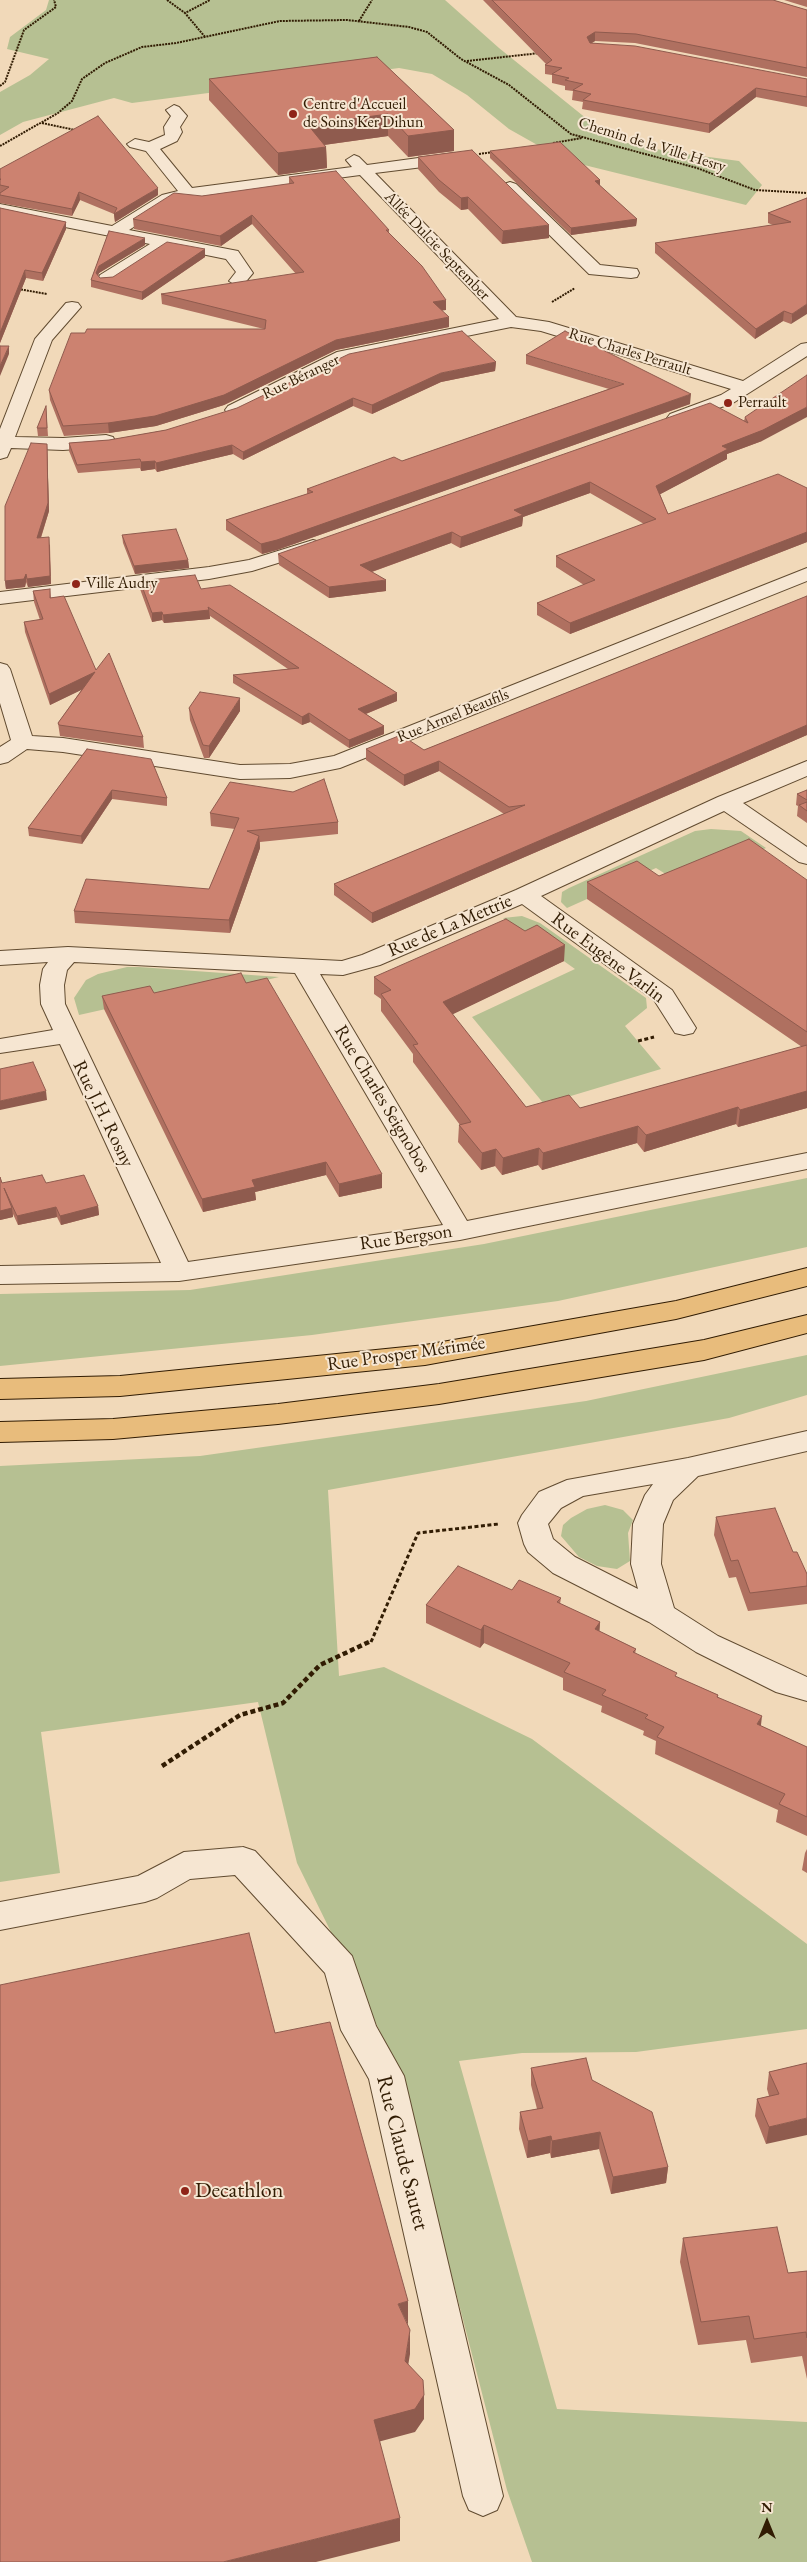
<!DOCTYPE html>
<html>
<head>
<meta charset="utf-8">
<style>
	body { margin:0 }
	#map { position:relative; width:807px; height:2562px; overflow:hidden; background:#f1d9b9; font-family:"EB Garamond",serif }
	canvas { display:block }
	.north { position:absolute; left:742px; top:2497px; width:50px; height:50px; -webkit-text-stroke:4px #f6e6d2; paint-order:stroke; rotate:0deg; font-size:14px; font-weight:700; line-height:20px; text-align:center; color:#311c03 }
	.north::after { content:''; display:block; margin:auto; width:18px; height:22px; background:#311c03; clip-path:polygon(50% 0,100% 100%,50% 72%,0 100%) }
</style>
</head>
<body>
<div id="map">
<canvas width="807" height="2562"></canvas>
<div class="north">N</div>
</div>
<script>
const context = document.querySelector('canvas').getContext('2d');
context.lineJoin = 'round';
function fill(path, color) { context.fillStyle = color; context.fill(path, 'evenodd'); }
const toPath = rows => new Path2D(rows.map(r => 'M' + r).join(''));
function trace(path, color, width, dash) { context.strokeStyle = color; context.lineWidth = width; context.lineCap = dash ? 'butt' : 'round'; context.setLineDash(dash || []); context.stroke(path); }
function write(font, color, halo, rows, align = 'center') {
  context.font = font + ' "EB Garamond",serif'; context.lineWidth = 4; context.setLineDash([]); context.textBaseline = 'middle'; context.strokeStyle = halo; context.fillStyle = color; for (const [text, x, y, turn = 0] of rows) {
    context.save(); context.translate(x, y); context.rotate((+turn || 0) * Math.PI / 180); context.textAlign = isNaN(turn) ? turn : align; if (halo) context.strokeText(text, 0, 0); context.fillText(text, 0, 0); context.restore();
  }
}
const green = toPath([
	[49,0,445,0,499,48,613,140,671,152,739,161,762,185,746,205,564,160,509,129,467,95,432,74,399,68,132,103,114,98,23,122,0,135,0,92,30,75,49,59,7,49,10,37,46,10],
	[711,829,741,831,766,848,680,883,656,868,567,908,561,902,562,892,569,888,695,831],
	[522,916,540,923,646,998,647,1008,625,1026,661,1069,544,1104,472,1017,575,969,503,918],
	[127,967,139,967,279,977,186,999,182,992,79,1015,74,998,86,980,98,974],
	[807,1178,807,1247,558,1301,312,1335,0,1366,0,1294,190,1290,484,1244],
	[807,1355,807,1395,729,1418,328,1490,339,1676,384,1667,532,1739,807,1944,807,2029,636,2052,522,2053,459,2061,557,2409,807,2422,807,2562,532,2562,507,2490,398,2068,297,1863,258,1702,41,1732,60,1873,0,1882,0,1466,200,1456,586,1401],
	[605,1505,623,1510,633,1520,628,1533,630,1561,617,1569,597,1566,579,1557,561,1536,563,1525,571,1518,587,1509]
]);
const pathFar2 = toPath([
	[167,0,185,13],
	[359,21,372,0],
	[205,37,185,13,210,0],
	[467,61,540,53],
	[0,86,5,82,24,30,56,7,54,0],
	[42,123,75,130],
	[553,143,582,138],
	[0,146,58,113,72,101,82,79,105,63,142,47,176,43,280,21,347,20,409,27,427,32,461,59,509,85,571,134,697,168,755,190,807,193],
	[479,154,493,152],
	[18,289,47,294],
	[552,302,575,288]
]);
const pathFar1 = toPath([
	[638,1041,654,1037],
	[371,1642,418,1533,499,1524]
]);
const path = toPath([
	[162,1766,240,1715,283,1703,320,1665,371,1641]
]);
const minor = toPath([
	[174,105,179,107,187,116,180,127,182,132,177,141,160,149,192,188,352,167,346,160,354,155,359,157,367,165,455,153,460,155,463,158,455,163,375,173,516,317,549,322,743,381,801,344,807,343,807,356,733,403,676,423,670,422,667,418,670,414,721,395,731,389,541,331,511,327,348,360,240,414,228,414,225,410,228,406,337,352,499,319,360,175,188,198,174,201,129,230,238,251,253,273,243,285,237,286,229,281,236,272,226,259,167,247,112,283,100,283,98,279,100,275,150,244,0,214,0,204,112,226,162,195,178,191,146,151,130,147,127,144,135,139,149,142,165,135,164,127,171,116,166,110,174,105],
	[510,182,516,184,600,265,637,269,639,273,637,277,631,278,589,274,504,190,502,187,504,184,510,182],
	[72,302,78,303,81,307,52,340,15,437,63,438,106,435,113,437,115,441,113,445,106,447,63,450,11,448,7,457,0,459,0,429,35,339,66,303,72,302],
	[313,540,320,542,323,546,320,550,252,571,209,579,0,604,0,592,209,567,249,560,313,540],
	[807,568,807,581,340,768,290,778,240,779,63,752,27,749,8,762,0,764,0,747,11,740,0,703,0,663,7,665,10,669,32,736,63,738,240,765,290,764,334,756,807,568],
	[807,761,807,776,743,803,807,847,807,864,799,862,724,811,541,896,672,990,696,1028,693,1033,684,1035,675,1033,654,1000,522,904,380,965,343,975,320,974,467,1221,807,1153,807,1169,460,1240,179,1281,0,1284,0,1266,161,1263,60,1044,0,1053,0,1039,53,1030,41,1004,40,985,43,969,48,962,0,965,0,951,68,947,342,961,362,955,516,890,718,797,807,761],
	[74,962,295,973,443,1225,188,1262,65,1004,64,985,67,970,74,962],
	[807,1431,807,1451,698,1476,673,1500,663,1524,661,1564,674,1608,718,1636,807,1677,807,1701,776,1692,696,1652,649,1622,553,1573,528,1552,524,1544,518,1523,522,1515,539,1492,567,1480,688,1458,807,1431],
	[653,1484,645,1495,633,1524,631,1564,638,1589,575,1557,553,1539,548,1524,561,1508,583,1496,653,1484],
	[243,1847,255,1851,352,1956,376,2026,404,2076,503,2496,497,2510,483,2516,469,2510,463,2496,369,2079,341,2030,325,1973,235,1875,190,1879,157,1898,145,1902,0,1930,0,1902,138,1876,184,1852,243,1847]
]);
const major = toPath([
	[807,1268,807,1286,676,1319,425,1365,120,1396,0,1399,0,1379,120,1376,425,1345,676,1301,807,1268],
	[807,1315,807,1333,704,1360,439,1404,278,1424,113,1439,0,1442,0,1422,113,1419,278,1404,439,1384,704,1340,807,1315]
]);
const wall = toPath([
	[483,0,773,0,807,10,807,77,635,43,595,41,592,43,807,79,807,107,756,97,709,133,582,109,583,102,572,100,573,91,565,90,565,86,552,83,552,75,545,74,545,65,546,64],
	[784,0,807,0,807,7],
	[377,57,454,130,454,151,408,157,388,136,324,145,326,147,327,168,278,175,209,100,209,79],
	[490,151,600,180,600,186,637,219,636,226,571,235,490,158],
	[418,157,549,238,502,244,468,209,461,210,439,192,418,169],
	[0,169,158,195,115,222,114,214,80,200,72,216,0,203],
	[289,177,389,230,389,233,446,310,442,310,449,327,336,350,224,405,156,426,109,433,64,436,50,400,49,390,85,333,264,329,162,304,161,294,296,274,252,224,221,246,134,229,133,219,202,196,289,184],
	[807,198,791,324,783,321,755,339,655,253,655,243,773,225,768,223,768,213],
	[0,208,66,222,66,229,43,281,26,278,0,343],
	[109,231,145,245,99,273,98,276,100,278,113,277,205,249,205,257,142,300,91,287,91,280],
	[526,355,690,404,277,550,262,554,226,530,226,520,307,494,307,489,402,461,609,389,526,364],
	[496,362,495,371,441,382,372,414,353,406,243,460,233,454,157,472,155,469,141,471,140,468,78,473,69,451,69,443,109,440,166,430],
	[46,406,48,436,38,436,37,428],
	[745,417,762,441,727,454,727,459,660,494,668,514,807,488,807,542,570,634,537,615,537,603,584,585,556,567,556,556,644,524,590,493,523,517,522,526,460,548,451,543,372,572,386,591,329,598,279,565,278,554,744,421],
	[47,444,49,511,41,538,50,545,51,584,28,587,26,582,25,587,6,589,5,581],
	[122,535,188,560,189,568,135,574,123,543],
	[140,581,201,589,397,701,366,714,384,726,384,734,349,748,310,722,302,725,233,683,233,675,288,669,210,616,210,619,164,623,162,620,152,622,140,589],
	[50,589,51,598,96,670,143,737,144,748,60,736,58,723,82,689,50,705,25,632,24,622,40,620,34,602,33,591],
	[807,596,807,735,372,923,334,895,334,884,504,814,439,771,404,786,366,760,366,749,424,750],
	[189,708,240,711,209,758,204,758,190,720],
	[87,749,167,798,167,806,112,799,82,844,29,836,28,828],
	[807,790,807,823,797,816,798,806,796,805,797,794],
	[210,813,338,822,338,834,260,842,260,848,230,933,75,923,74,911,209,889,235,829,211,826],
	[659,876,807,880,807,1108,738,1127,736,1124,644,1152,637,1143,542,1170,538,1165,502,1175,495,1166,481,1170,458,1142,459,1125,460,1125,413,1062,413,1054,381,1011,381,999,374,994,374,977,525,931,564,961,452,1014,526,1107,580,1108,802,1047,587,899,587,882],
	[246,983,382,1188,339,1197,326,1175,255,1192,256,1200,203,1212,104,1009,102,996,154,993],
	[0,1177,2,1183,46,1183,98,1206,99,1215,61,1225,57,1217,18,1225,13,1214,13,1217,0,1220],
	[716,1517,793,1552,807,1574,807,1604,748,1611,736,1577,729,1578,714,1535],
	[512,1590,561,1598,560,1604,600,1622,599,1631,636,1649,635,1654,677,1677,718,1695,718,1697,761,1726,807,1747,807,1836,776,1822,778,1810,655,1754,656,1741,643,1735,644,1731,601,1712,602,1706,563,1690,563,1678,484,1643,480,1648,426,1623,426,1605],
	[807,1849,807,1873,802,1870,805,1853],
	[807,2063,766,2144,755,2116,757,2099,769,2096,767,2089,769,2072],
	[531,2068,592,2080,668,2167,666,2183,611,2194,599,2149,551,2158,550,2153,527,2158,519,2129,520,2112,537,2109,531,2085],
	[683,2238,788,2273,807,2271,807,2379,802,2356,751,2363,746,2340,698,2345,680,2262]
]);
const shadedWall = toPath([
	[595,32,595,41,586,46,587,37],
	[756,88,756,97,709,133,709,124],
	[388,114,388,136,309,147,308,125],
	[454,130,454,151,408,157,408,136],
	[326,147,327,168,278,175,278,153],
	[600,180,600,187,595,181],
	[158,188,158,195,115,222,114,214],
	[79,192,80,200,72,216,72,209],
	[468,197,468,209,461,210,461,198],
	[252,215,252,224,221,246,220,236],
	[637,219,636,226,571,235,571,228],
	[66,222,66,229,43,281,42,273],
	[549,225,549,238,502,244,503,231],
	[145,238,145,245,99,273,96,280,96,273,99,266],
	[205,249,205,257,142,300,142,292],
	[25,270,26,278,0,343,0,333],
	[446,300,446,310,433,312,433,302],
	[807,304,807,314,791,324,792,314],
	[784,311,783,321,755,339,756,329],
	[449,317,449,327,336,350,224,405,156,426,109,433,108,423,336,340],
	[9,346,9,354,0,376,0,366],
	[496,362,495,371,441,382,372,414,372,405,441,373],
	[691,394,690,404,277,550,262,554,261,544],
	[353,398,353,406,243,460,243,452],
	[807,407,807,417,762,441,727,454,727,459,655,497,656,486,722,446],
	[47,444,49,511,38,546,37,538],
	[232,445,233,454,157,472,156,463],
	[155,461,155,469,141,471,141,462],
	[590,482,590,493,523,517,522,526,460,548,461,537,514,510],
	[452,532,451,543,360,576,360,565],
	[807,532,807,542,570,634,570,623],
	[49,537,51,584,28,587,27,579],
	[188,560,189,568,135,574,134,566],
	[26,574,26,582,25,587,6,589,5,581],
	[386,580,386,591,329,598,329,587],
	[209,610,210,619,164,623,163,615],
	[162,612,162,620,152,622,152,613],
	[95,672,96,683,50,705,49,694],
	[397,693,397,701,358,717,358,709],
	[240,698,240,711,209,758,209,746],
	[309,713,310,722,302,725,302,717],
	[807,725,807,735,372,923,372,913],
	[384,726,384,734,349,748,349,740],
	[439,761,439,771,404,786,404,775],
	[112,790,112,799,82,844,81,836],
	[259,836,260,848,230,933,229,920],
	[565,945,564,961,443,1019,443,1002],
	[46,1091,47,1100,0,1110,0,1101],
	[807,1091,807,1108,738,1127,740,1110],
	[738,1107,736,1124,644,1152,646,1135],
	[638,1126,637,1143,542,1170,543,1153],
	[539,1148,538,1165,502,1175,503,1158],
	[496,1149,495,1166,481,1170,482,1153],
	[326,1162,326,1175,255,1192,256,1200,203,1212,202,1199,252,1180],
	[382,1174,382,1188,339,1197,339,1184],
	[98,1206,99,1215,61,1225,60,1216],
	[56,1207,57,1217,18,1225,17,1216],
	[12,1208,13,1217,0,1220,0,1211],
	[600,1622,599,1640,595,1629],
	[484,1625,484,1643,480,1648,481,1630],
	[762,1716,760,1734,757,1724],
	[807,2118,807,2135,766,2144,769,2127],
	[600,2132,599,2149,551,2158,552,2141],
	[551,2136,550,2153,527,2158,528,2141],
	[668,2167,666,2183,611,2194,613,2177],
	[408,2301,408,2325,398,2304],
	[410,2330,410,2354,405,2385,405,2361],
	[424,2395,424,2419,415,2432,374,2443,374,2420],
	[400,2518,400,2541,316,2562,223,2562]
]);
const building = toPath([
	[492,0,773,0,807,10,807,68,636,34,595,32,587,37,590,43,635,46,807,79,807,97,756,88,709,124,583,100,591,94,573,90,583,84,565,80,569,78,552,74,562,68,545,65,552,60,492,0],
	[377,57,454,130,408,136,388,114,308,125,326,147,278,153,209,79,377,57],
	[98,116,158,188,114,214,117,208,79,192,72,209,0,195,0,193,9,187,0,185,0,180,1,179,0,179,0,169,98,116],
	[560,142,600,180,595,181,637,219,571,228,490,151,560,142],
	[472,150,549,225,503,231,468,197,461,198,439,180,418,157,472,150],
	[336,171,389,230,386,230,422,266,446,300,433,302,449,317,336,340,224,395,155,416,108,423,63,426,49,390,71,333,85,333,87,329,265,329,266,320,161,294,304,272,252,215,220,236,133,219,174,193,202,196,294,183,289,177,336,171],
	[807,198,807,304,792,314,784,311,756,329,655,243,791,222,768,213,807,198],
	[0,208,66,222,42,273,25,270,0,333,0,208],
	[109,231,145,238,99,266,96,273,100,278,113,277,167,242,205,249,142,292,91,280,109,231],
	[462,331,496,362,441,373,372,405,353,398,243,452,232,445,156,463,155,461,141,462,140,459,77,465,69,443,109,440,166,430,237,408,349,354,462,331],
	[565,331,691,394,277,540,261,544,226,520,313,492,307,489,394,457,402,461,624,384,526,355,565,331],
	[0,346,9,346,0,366,0,346],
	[807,375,807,407,763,430,722,446,728,449,656,486,668,514,778,474,807,488,807,532,570,623,537,603,595,580,556,556,656,519,590,482,514,510,523,515,461,537,452,532,360,565,386,580,329,587,278,554,710,403,748,423,745,417,807,375],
	[46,406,47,428,37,428,46,406],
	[31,443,47,444,48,503,37,538,49,537,50,576,27,579,26,574,24,579,5,581,5,506,31,443],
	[176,529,188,560,134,566,122,535,176,529],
	[195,575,201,589,230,585,397,693,358,709,384,726,349,740,309,713,302,717,233,675,299,668,208,607,209,610,163,615,162,612,152,613,140,581,195,575],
	[50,589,50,598,64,596,96,670,109,653,143,737,59,725,58,723,95,672,49,694,24,622,43,619,33,591,50,589],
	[807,596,807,725,372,913,334,884,525,805,509,807,439,761,404,775,366,749,401,735,424,750,807,596],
	[200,692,240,698,209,746,203,745,189,708,200,692],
	[87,749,151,759,167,798,112,790,81,836,28,828,87,749],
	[324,779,338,822,247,831,259,836,229,920,74,911,86,879,209,889,239,818,210,813,230,782,293,792,324,779],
	[807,790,807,800,797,794,807,790],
	[807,802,807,811,799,805,807,802],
	[749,839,807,880,807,1032,587,882,637,861,659,876,749,839],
	[506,919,525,931,537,925,565,945,443,1002,526,1107,569,1095,580,1108,807,1045,807,1091,740,1110,738,1107,646,1135,638,1126,543,1153,539,1148,503,1158,496,1149,482,1153,459,1125,471,1122,413,1045,418,1044,381,994,391,990,374,977,506,919],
	[241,973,246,983,267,978,382,1174,339,1184,326,1162,252,1180,255,1187,202,1199,102,996,150,986,154,993,241,973],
	[33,1062,46,1091,0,1101,0,1069,33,1062],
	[42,1175,46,1183,84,1175,98,1206,60,1216,56,1207,17,1216,4,1188,12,1208,0,1211,0,1177,2,1183,42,1175],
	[775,1508,793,1552,797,1552,807,1574,807,1586,750,1593,738,1560,731,1561,716,1517,775,1508],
	[458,1566,512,1590,519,1580,561,1598,557,1602,600,1622,595,1629,636,1649,633,1652,677,1673,675,1676,718,1695,717,1697,762,1716,757,1724,807,1747,807,1817,779,1804,785,1794,657,1737,664,1727,645,1718,648,1715,602,1695,606,1690,564,1672,570,1663,484,1625,481,1630,426,1605,458,1566],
	[249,1933,275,2033,330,2022,408,2301,398,2304,410,2330,405,2361,423,2380,424,2395,415,2409,374,2420,400,2518,223,2562,0,2562,0,1985,249,1933],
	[586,2058,592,2080,652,2112,668,2167,613,2177,600,2132,552,2141,551,2136,528,2141,520,2112,543,2108,531,2068,586,2058],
	[807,2063,807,2118,769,2127,757,2099,779,2094,769,2072,807,2063],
	[777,2227,788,2273,807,2271,807,2338,806,2332,754,2339,749,2316,701,2322,683,2238,777,2227]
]);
const markers = [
	[293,114,5,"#8f2418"],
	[728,403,5,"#8f2418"],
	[76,584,5,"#8f2418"],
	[185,2191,5,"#8f2418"]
];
const farPoinames = [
	["Centre d'Accueil",303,105],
	["de Soins Ker Dihun",303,123],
	["Perrault",738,403],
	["Ville Audry",86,584]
];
const farStreetnames = [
	["Chemin de la Ville Hesry",652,145,17],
	["Allée Dulcie September",437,246,46],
	["Rue Charles Perrault",630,352,17],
	["Rue Béranger",301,377,-26],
	["Rue Armel Beaufils",453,716,-22]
];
const streetNames = [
	["Rue de La Mettrie",450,926,-23],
	["Rue Eugène Varlin",608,958,37],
	["Rue Charles Seignobos",382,1099,59],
	["Rue J.H. Rosny",103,1114,64],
	["Rue Bergson",406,1238,-8],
	["Rue Prosper Mérimée",406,1354,-8]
];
const nearStreetnames = [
	["Rue Claude Sautet",402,2153,76]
];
const nearPoinames = [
	["Decathlon",195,2191]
];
fill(green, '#b6c092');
trace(minor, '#614b30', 2);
trace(major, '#311c03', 2);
trace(pathFar2, '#311c03', 2, [2, 1]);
trace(pathFar1, '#311c03', 3, [4, 2.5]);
trace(path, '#311c03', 4.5, [5, 3]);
fill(minor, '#f6e6d2');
fill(major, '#e8bc7c');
fill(wall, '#af7060');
fill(shadedWall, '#8f5b4e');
fill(building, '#cc8270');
trace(building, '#8f5b4e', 1);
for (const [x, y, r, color] of markers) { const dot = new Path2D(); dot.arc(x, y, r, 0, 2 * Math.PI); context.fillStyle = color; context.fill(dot); trace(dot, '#f6e6d2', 2); }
write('16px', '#311c03', '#f6e6d2', farPoinames, 'left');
write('16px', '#311c03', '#f6e6d2', farStreetnames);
write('19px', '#311c03', '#f6e6d2', streetNames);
write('22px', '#311c03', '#f6e6d2', nearStreetnames);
write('22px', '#311c03', '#f6e6d2', nearPoinames, 'left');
</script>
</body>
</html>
